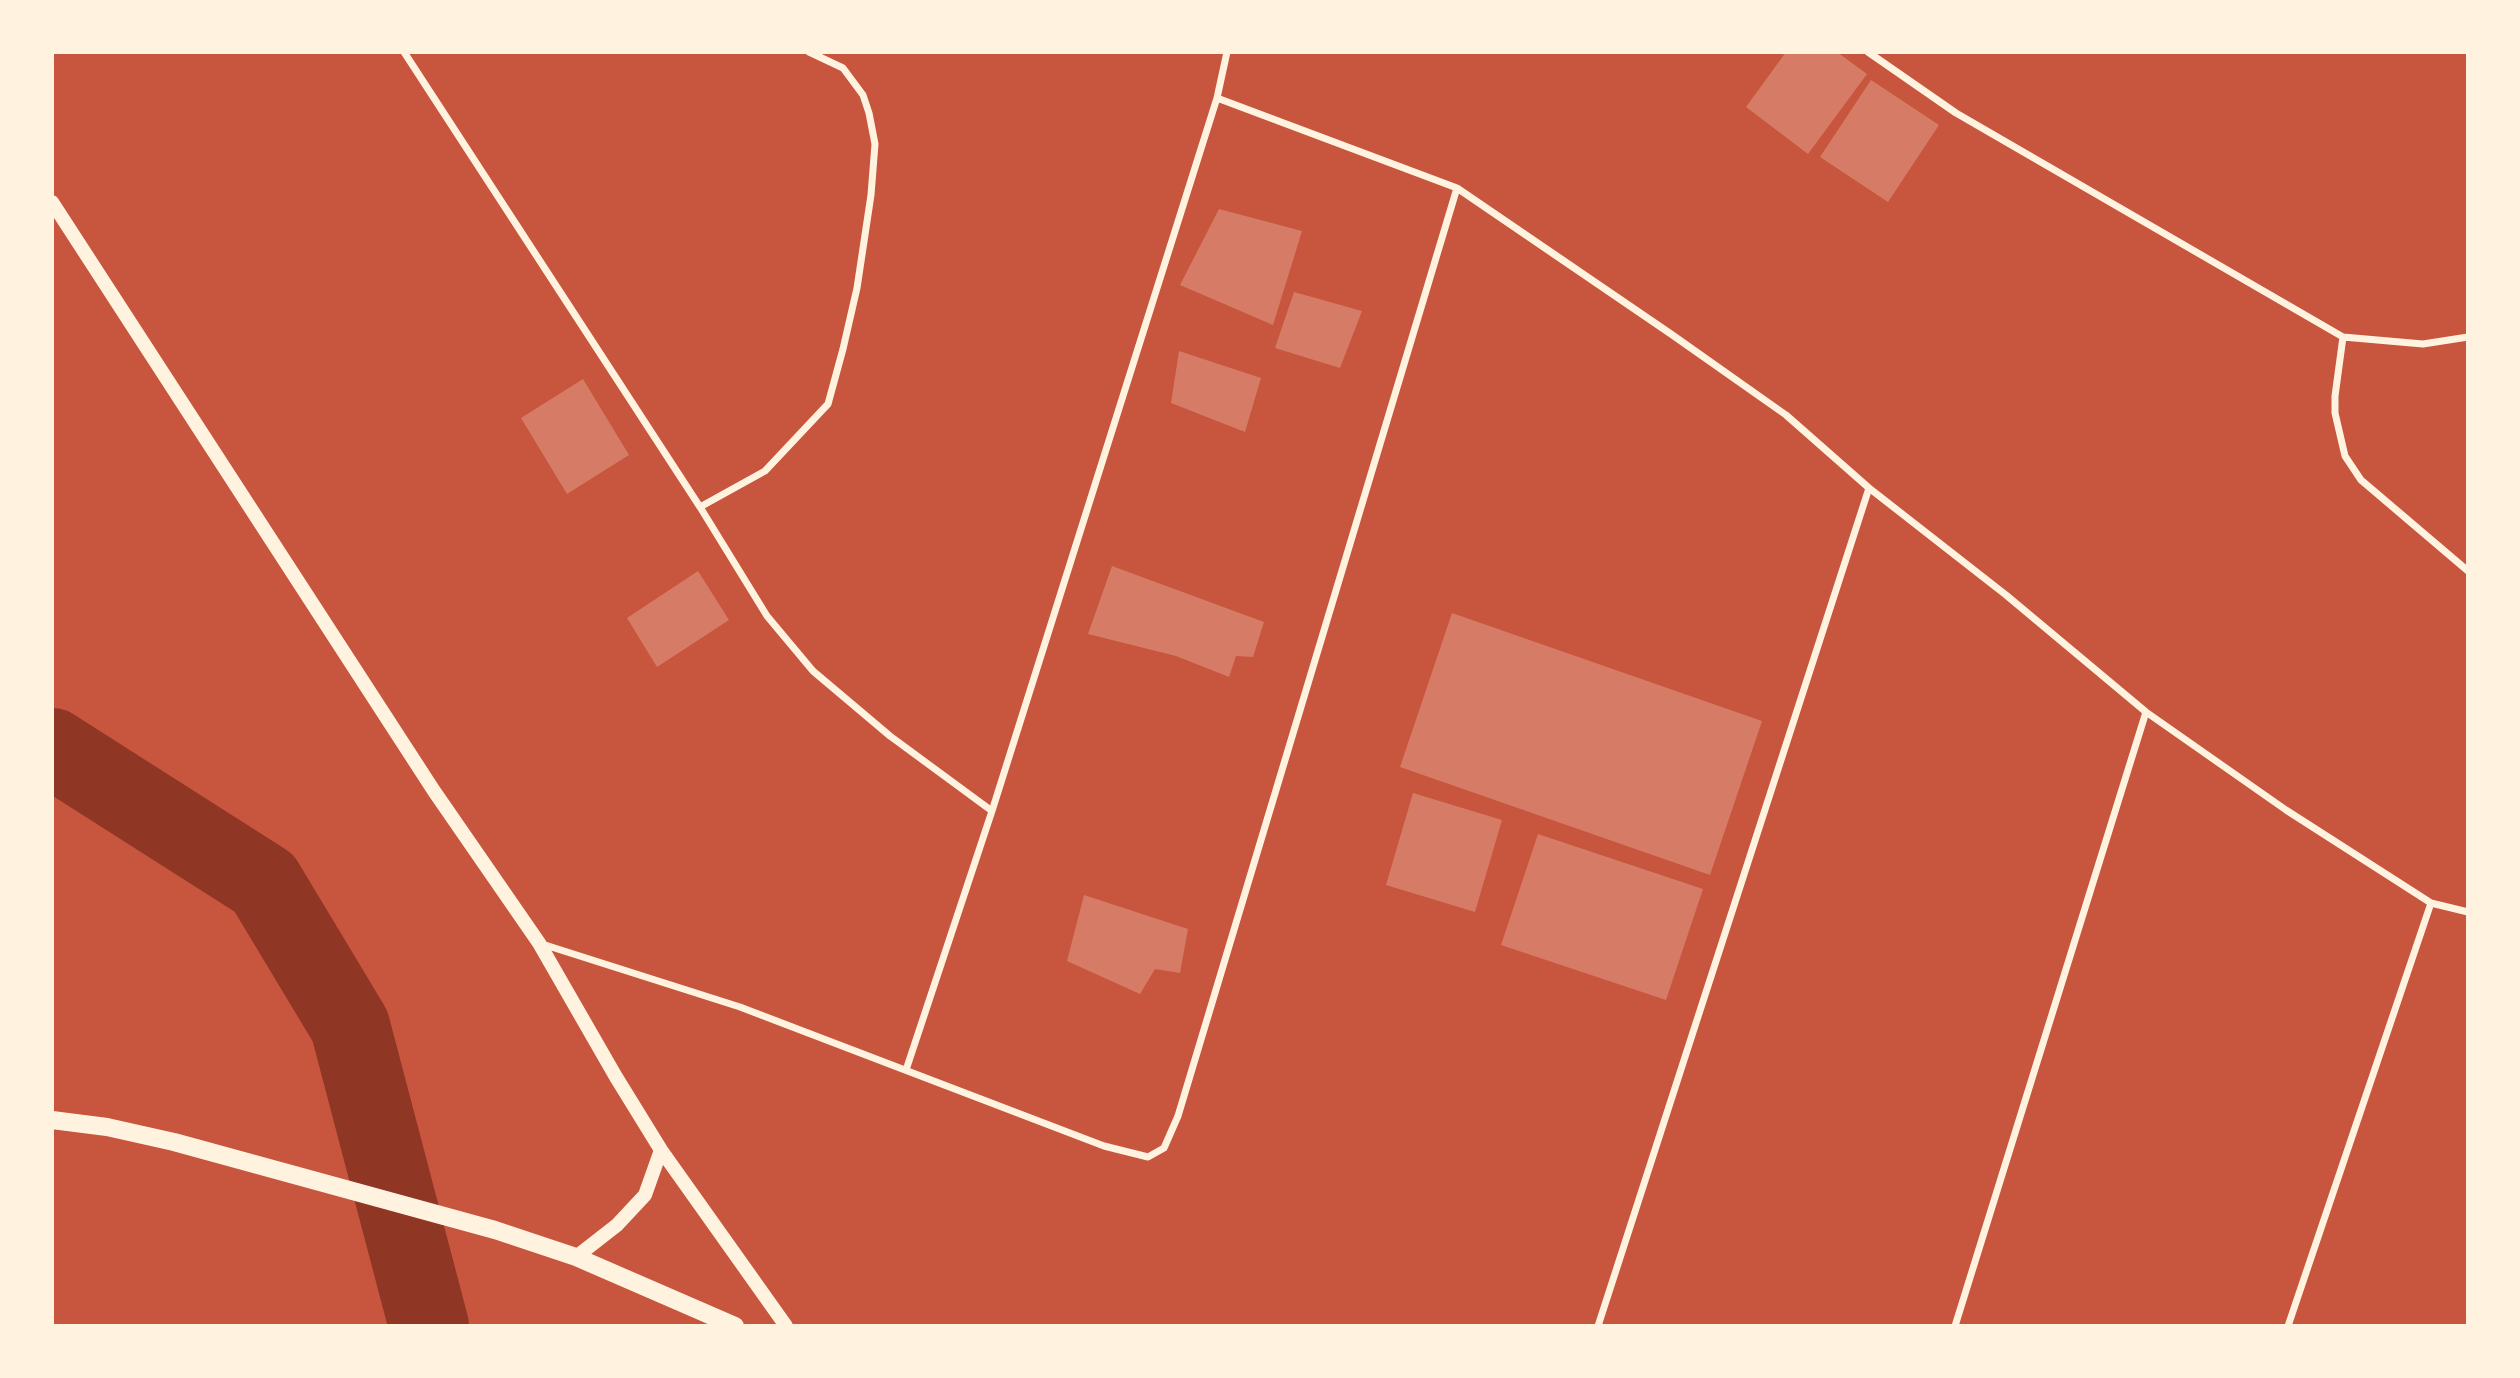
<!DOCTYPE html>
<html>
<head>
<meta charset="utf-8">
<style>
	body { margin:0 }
	#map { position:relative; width:2520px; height:1378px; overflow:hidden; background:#c8553d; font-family:Manrope,sans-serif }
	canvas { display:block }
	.frame { position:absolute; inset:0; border:54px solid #fff3e0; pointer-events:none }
</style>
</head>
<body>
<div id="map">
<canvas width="2520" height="1378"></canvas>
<div class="frame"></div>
</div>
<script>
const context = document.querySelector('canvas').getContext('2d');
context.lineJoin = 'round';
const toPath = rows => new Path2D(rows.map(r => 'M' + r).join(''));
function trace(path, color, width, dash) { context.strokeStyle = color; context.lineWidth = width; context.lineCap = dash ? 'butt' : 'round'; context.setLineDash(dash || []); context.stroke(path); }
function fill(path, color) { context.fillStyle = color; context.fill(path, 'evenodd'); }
const river = toPath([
	[52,748,264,883,350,1026,429,1326]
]);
const building = toPath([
	[1786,52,1837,52,1867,74,1808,154,1746,107],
	[1871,80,1939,125,1888,202,1820,157],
	[1219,209,1302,231,1273,325,1180,285],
	[1294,292,1362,311,1340,368,1275,348],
	[1179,351,1261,378,1245,432,1171,403],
	[583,379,629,455,567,494,521,418],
	[1112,566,1264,622,1253,657,1236,656,1229,677,1176,656,1088,634],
	[698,571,729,620,657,667,627,618],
	[1452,613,1762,721,1710,875,1400,767],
	[1413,793,1502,820,1475,912,1386,885],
	[1538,834,1703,889,1666,1000,1501,945],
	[1084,895,1188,929,1180,973,1155,969,1140,994,1067,961]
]);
const minor = toPath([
	[404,52,700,507,767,616,813,671,890,736,992,811],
	[1868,52,1956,113,2343,337,2423,344,2468,337],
	[1217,98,1457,188,1671,334,1786,415,1869,488,2006,595,2146,712,2286,810,2431,903,2468,912],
	[2343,337,2335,396,2335,413,2345,456,2361,480,2468,571],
	[700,507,765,471,828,404,843,349,857,288,871,195,875,144,869,113,863,95,843,68,809,52],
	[542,944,740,1007,1104,1146,1148,1157,1164,1148,1178,1116,1457,188],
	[906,1070,992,811,1217,98,1227,52],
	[1598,1326,1869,488],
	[1955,1326,2146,712],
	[2288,1326,2431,903]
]);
const secondary = toPath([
	[52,202,434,791,539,943,616,1077,661,1150,786,1326],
	[576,1257,617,1225,645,1195,661,1150]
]);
const primary = toPath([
	[52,1120,107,1127,174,1142,495,1230,576,1257,735,1326]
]);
trace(river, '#8f3625', 80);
fill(building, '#d67c66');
trace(minor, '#fff3e0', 7);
trace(secondary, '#fff3e0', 14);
trace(primary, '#fff3e0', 18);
</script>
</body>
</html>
